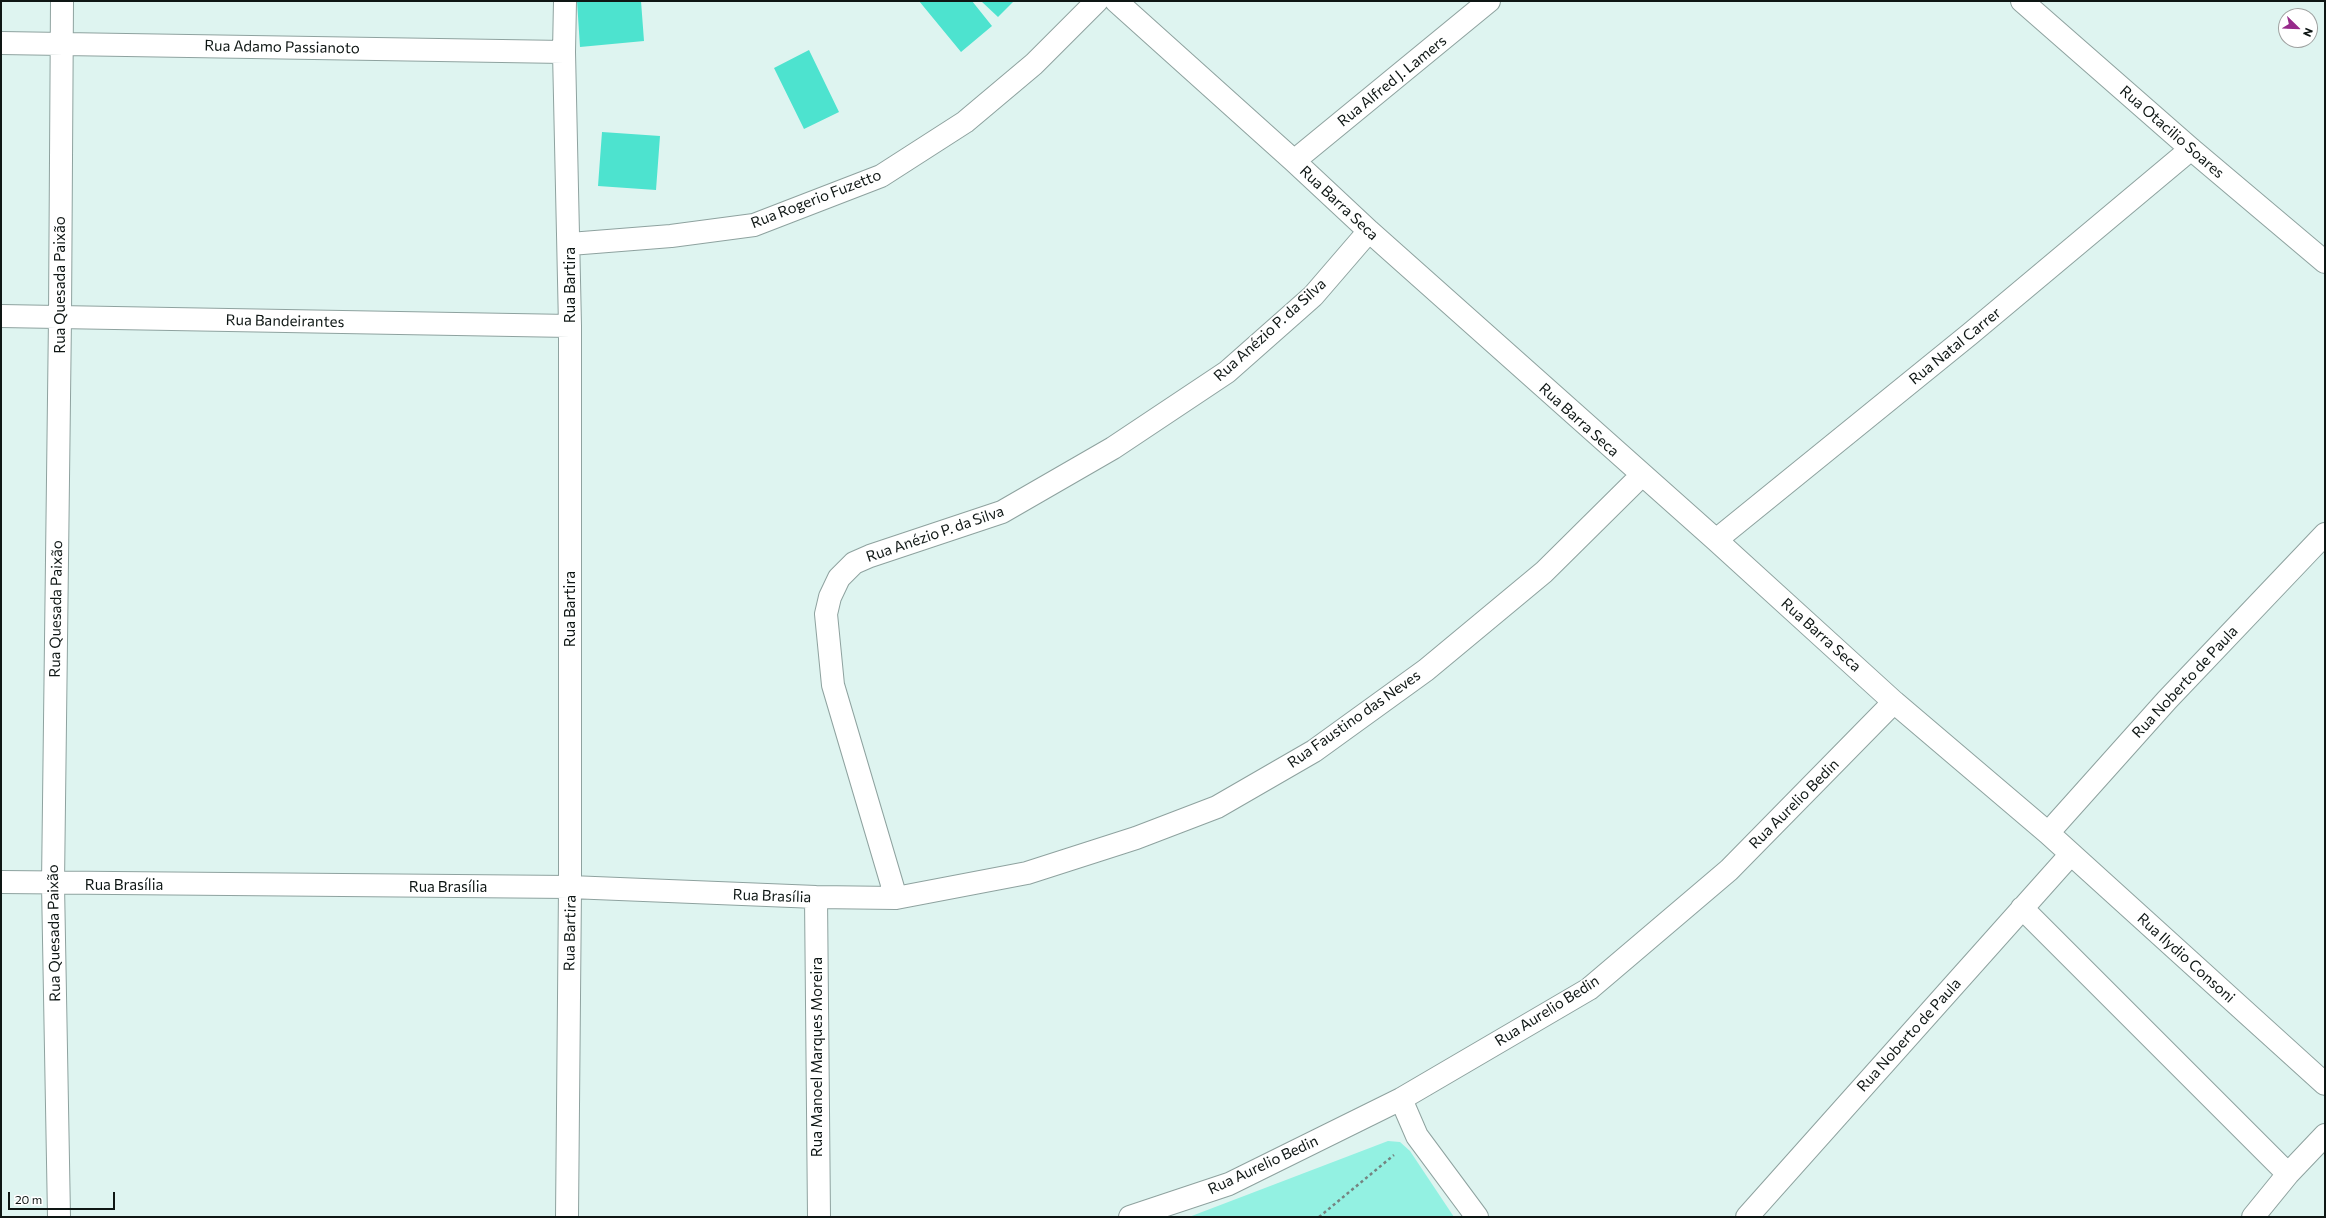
<!DOCTYPE html>
<html>
<head>
<meta charset="utf-8">
<style>
	body { margin:0 }
	#map { position:relative; width:2326px; height:1218px; overflow:hidden; background:#def4f0; font-family:Commissioner,sans-serif }
	canvas { display:block }
	.frame { position:absolute; inset:0; border:2px solid #0e1614; pointer-events:none }
	.north { position:absolute; left:2278px; top:8px; width:40px; height:40px; box-sizing:border-box; background:#fff; border:1px solid #9fa2a1; border-radius:50%; rotate:113deg; font-size:11px; font-weight:700; line-height:16px; text-align:center; color:#0e1614 }
	.north::after { content:''; display:block; margin:auto; width:14px; height:18px; background:#972a8b; clip-path:polygon(50% 0,100% 100%,50% 72%,0 100%) }
	.scale { position:absolute; left:8px; top:1192px; width:107px; height:18px; box-sizing:border-box; border:2px solid #0e1614; border-top:0; padding-left:5px; font-size:12px; line-height:14px; white-space:nowrap; color:#0e1614; -webkit-text-stroke:3px #fff; paint-order:stroke }
</style>
</head>
<body>
<div id="map">
<canvas width="2326" height="1218"></canvas>
<div class="frame"></div>
<div class="north">N</div>
<div class="scale">20 m</div>
</div>
<script>
const context = document.querySelector('canvas').getContext('2d');
context.lineJoin = 'round';
function fill(path, color) { context.fillStyle = color; context.fill(path, 'evenodd'); }
const toPath = rows => new Path2D(rows.map(r => 'M' + r).join(''));
function trace(path, color, width, dash) { context.strokeStyle = color; context.lineWidth = width; context.lineCap = dash ? 'butt' : 'round'; context.setLineDash(dash || []); context.stroke(path); }
function write(font, color, halo, rows, align = 'center') {
  context.font = font + ' Commissioner,sans-serif'; context.lineWidth = 3.5; context.setLineDash([]); context.textBaseline = 'middle'; context.strokeStyle = halo; context.fillStyle = color; for (const [text, x, y, turn = 0] of rows) {
    context.save(); context.translate(x, y); context.rotate((+turn || 0) * Math.PI / 180); context.textAlign = isNaN(turn) ? turn : align; if (halo) context.strokeText(text, 0, 0); context.fillText(text, 0, 0); context.restore();
  }
}
const green = toPath([
	[1388,1141,1400,1142,1410,1151,1454,1217,1189,1217]
]);
const building = toPath([
	[577,1,641,1,644,41,580,47],
	[919,1,972,1,992,26,961,52],
	[981,1,1014,1,998,17],
	[809,50,839,112,804,129,774,68],
	[602,132,660,136,656,190,598,186]
]);
const path = toPath([
	[1319,1217,1394,1155]
]);
const minor = toPath([
	[565,1,564,52,570,326,570,887,567,1217],
	[1116,1,1294,161,1369,231,1716,540,1894,702,2048,833,2325,1084],
	[2022,1,2191,149,2325,262],
	[1,43,564,52],
	[1294,161,1489,1],
	[570,244,671,236,754,225,881,176,965,122,1034,64,1097,1],
	[1,316,570,326],
	[1716,540,1970,334,2191,149],
	[2048,833,2167,700,2325,534],
	[1,882,570,887,816,897,896,898,1027,873,1136,838,1217,807,1314,751,1426,670,1544,572,1642,475],
	[816,897,819,1217],
	[896,898,833,685,826,614,830,597,839,578,854,563,870,556,1002,512,1113,448,1227,372,1313,296,1369,231],
	[2022,908,2288,1174],
	[1401,1099,1417,1136,1477,1217],
	[59,1217,53,884,60,317,62,1],
	[1130,1217,1229,1184,1401,1099,1589,989,1729,870,1894,702],
	[1747,1217,2071,854],
	[2253,1217,2288,1174,2325,1135]
]);
const streetNames = [
	["Rua Adamo Passianoto",282,47,1],
	["Rua Alfred J. Lamers",1392,81,-39],
	["Rua Otacilio Soares",2172,132,41],
	["Rua Rogerio Fuzetto",816,199,-21],
	["Rua Barra Seca",1339,203,43],
	["Rua Quesada Paixão",60,285,-90],
	["Rua Bartira",570,285,-90],
	["Rua Bandeirantes",285,321,1],
	["Rua Anézio P. da Silva",1270,330,-42],
	["Rua Natal Carrer",1955,346,-39],
	["Rua Barra Seca",1579,420,42],
	["Rua Anézio P. da Silva",935,534,-19],
	["Rua Quesada Paixão",56,609,-89],
	["Rua Bartira",570,609,-90],
	["Rua Barra Seca",1821,635,42],
	["Rua Noberto de Paula",2185,682,-47],
	["Rua Faustino das Neves",1354,719,-35],
	["Rua Aurelio Bedin",1794,804,-45],
	["Rua Brasília",124,885],
	["Rua Brasília",448,887],
	["Rua Brasília",772,896,2],
	["Rua Quesada Paixão",54,933,-91],
	["Rua Bartira",570,933,-89],
	["Rua Ilydio Consoni",2186,958,42],
	["Rua Aurelio Bedin",1547,1011,-32],
	["Rua Noberto de Paula",1909,1035,-48],
	["Rua Manoel Marques Moreira",817,1057,-90],
	["Rua Aurelio Bedin",1263,1165,-25]
];
fill(green, '#93f1e2');
fill(building, '#4de3cf');
trace(minor, '#8ea29f', 24);
trace(path, '#758481', 2.5, [3, 3]);
trace(minor, '#fff', 22);
write('15px', '#0e1614', '#fff', streetNames);
</script>
</body>
</html>
